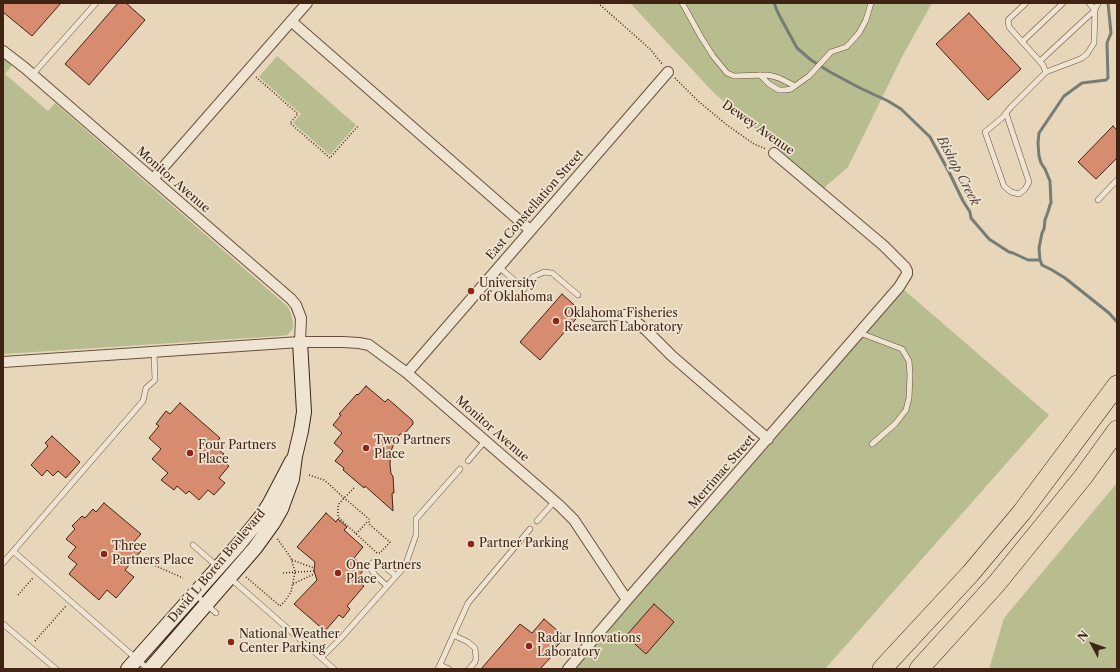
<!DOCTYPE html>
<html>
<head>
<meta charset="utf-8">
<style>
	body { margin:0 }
	#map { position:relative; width:1120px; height:672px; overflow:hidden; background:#e7d6b9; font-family:"Libre Caslon Text",serif }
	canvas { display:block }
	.frame { position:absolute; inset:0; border:4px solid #402413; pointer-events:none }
	.north { position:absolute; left:1072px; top:624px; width:40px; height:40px; -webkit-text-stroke:3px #efe4d2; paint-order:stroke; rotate:311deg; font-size:11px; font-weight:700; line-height:16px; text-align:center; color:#402413 }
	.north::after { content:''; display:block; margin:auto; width:14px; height:18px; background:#402413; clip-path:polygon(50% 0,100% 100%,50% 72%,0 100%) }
</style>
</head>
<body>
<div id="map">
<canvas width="1120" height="672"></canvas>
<div class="frame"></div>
<div class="north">N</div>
</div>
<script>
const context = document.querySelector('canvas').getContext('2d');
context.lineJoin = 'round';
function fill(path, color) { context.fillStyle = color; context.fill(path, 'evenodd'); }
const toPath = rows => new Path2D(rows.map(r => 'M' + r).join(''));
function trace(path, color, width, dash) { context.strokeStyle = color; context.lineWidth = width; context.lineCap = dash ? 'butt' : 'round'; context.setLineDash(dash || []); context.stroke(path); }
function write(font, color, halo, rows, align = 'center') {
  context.font = font + ' "Libre Caslon Text",serif'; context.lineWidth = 3.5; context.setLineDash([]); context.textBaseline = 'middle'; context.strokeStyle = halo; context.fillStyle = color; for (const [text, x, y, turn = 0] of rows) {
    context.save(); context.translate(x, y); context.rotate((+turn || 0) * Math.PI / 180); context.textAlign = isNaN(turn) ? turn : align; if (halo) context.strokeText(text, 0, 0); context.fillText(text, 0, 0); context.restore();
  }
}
const green = toPath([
	[630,3,932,3,902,57,848,167,824,188,714,93],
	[3,55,13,64,5,74,48,111,55,103,288,307,291,314,293,322,293,328,290,332,287,335,280,336,3,354],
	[277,56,356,125,330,155,293,123,301,114,259,77],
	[903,289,1049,415,825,669,574,669,776,438],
	[1117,483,1117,669,989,669,1004,618]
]);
const stream = toPath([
	[774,3,778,13,797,48,811,60,830,72,860,88,888,101,901,109,930,137,949,172,963,201,970,212,971,218,989,239,1009,252,1013,253,1028,260,1040,260],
	[1108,3,1111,33,1107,43,1108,78,1106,80,1082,83,1064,96,1039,133,1038,143,1039,156,1041,163,1045,169,1050,181,1051,203,1050,205,1048,212,1045,220,1044,229,1042,233,1039,248,1040,260,1042,265,1052,270,1065,278,1109,313,1117,322]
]);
const building = toPath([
	[3,3,61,3,32,36,3,12,3,3],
	[118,3,126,3,145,20,89,85,65,64,118,3],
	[969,13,1021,69,988,100,936,44,969,13],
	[1113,126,1117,130,1117,158,1096,179,1078,162,1113,126],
	[562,294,582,312,540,360,520,342,562,294],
	[366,386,385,402,388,399,412,420,413,422,413,424,404,434,400,434,396,439,391,451,390,464,391,474,393,476,394,493,392,493,393,511,365,486,364,488,343,470,344,468,335,461,343,451,334,443,342,433,333,425,341,415,339,414,357,394,358,395,366,386],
	[180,403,220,438,214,446,224,454,220,459,229,466,219,478,225,483,214,495,208,490,199,500,189,491,186,494,177,486,174,490,161,480,168,473,152,459,161,449,149,438,159,426,156,424,166,411,170,414,180,403],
	[52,436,80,462,66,478,58,471,53,476,47,470,42,476,31,465,48,446,45,443,52,436],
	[104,503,141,534,132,544,141,551,125,570,134,577,116,598,107,590,99,600,69,574,77,564,68,557,76,547,66,539,75,529,72,526,82,516,85,518,93,509,96,512,104,503],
	[326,513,336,522,338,519,347,527,344,530,363,547,354,558,362,565,362,572,356,580,364,586,347,606,350,609,343,618,339,615,325,631,294,604,317,580,314,571,315,562,297,547,326,513],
	[654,604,674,622,646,654,626,636,654,604],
	[544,619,565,637,549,655,551,657,540,669,481,669,520,624,532,633,544,619]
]);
const path = toPath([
	[598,3,650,49,663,65],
	[256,77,298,114,290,123,330,158,358,126],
	[675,78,698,101,727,125,754,144,766,149],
	[309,475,324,480,330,485,344,498,349,502,369,519,369,524,390,542,380,553,377,553,338,517,338,507,339,504,344,498,354,488],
	[356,534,368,521],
	[292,560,314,568],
	[147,562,183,578],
	[283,573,314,571],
	[246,577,280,606,285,601,291,592,295,572,291,558,277,538],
	[293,584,314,574],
	[18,595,33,578],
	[35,641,66,606]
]);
const lane = toPath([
	[682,3,685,8,701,37,713,56,727,73,734,76,766,75,772,76,779,78,795,86,809,76,831,52,846,47,850,43,859,33,866,20,871,3],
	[1026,3,1008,20,1009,27,1043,65,1046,72],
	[1022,42,1063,3],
	[1040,61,1095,10,1089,3],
	[33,74,96,3],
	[760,75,769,84,779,90,785,90,791,89,795,86],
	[1006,113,1029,182,1025,189,1019,194,1011,192,1004,186,985,132,1002,118,1006,113,1011,107,1046,72,1075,61,1082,58,1087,54,1094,43,1095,10,1098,3],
	[1098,200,1117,180],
	[499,267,524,289,533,277,544,272,552,273,578,295],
	[860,333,902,349,909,361,910,374,909,398,906,410,895,424,872,444],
	[468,461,485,441],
	[537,521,555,501],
	[193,545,218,567],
	[13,551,148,669],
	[3,563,143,401,146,388,155,380,154,352],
	[230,578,334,669],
	[387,586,375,575,371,569,371,564,375,561,379,562,396,576],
	[195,594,216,613],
	[3,624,56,669],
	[453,635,468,642,475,648,476,658,475,662,469,669],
	[321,658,342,637,405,566,416,535,416,519,460,469],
	[440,665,449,669],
	[438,669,468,603,530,529]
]);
const street = toPath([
	[291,21,530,230],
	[3,51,25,68,291,299,296,305,301,318,300,342,343,342,359,343,369,345,377,351,407,373,543,491,560,506,574,520,627,600],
	[153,179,307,3],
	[596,316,621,315,626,315,635,321,646,330,672,356,768,439],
	[3,362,300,342],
	[407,373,668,72],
	[568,669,627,600,899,287,907,274,907,271,905,267,884,246,774,153]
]);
const secondary = toPath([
	[128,669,239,544,261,517,270,503,292,461],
	[150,669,255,548,273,523,281,509,292,479,295,456,301,431,304,412,300,342]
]);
const highway = toPath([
	[882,669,970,574,1022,512,1117,385],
	[919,669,997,583,1083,477,1117,430]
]);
const markers = [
	[471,291,4,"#8f2418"],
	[556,321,4,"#8f2418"],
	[366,448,4,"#8f2418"],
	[190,453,4,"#8f2418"],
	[471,544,4,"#8f2418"],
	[104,554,4,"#8f2418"],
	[338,573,4,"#8f2418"],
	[231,642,4,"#8f2418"],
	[529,646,4,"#8f2418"]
];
const streetNames = [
	["Dewey Avenue",758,128,35],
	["Monitor Avenue",173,180,41],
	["East Constellation Street",535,205,-49],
	["Monitor Avenue",492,429,41],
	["Merrimac Street",722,472,-49],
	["David L Boren Boulevard",217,566,-50]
];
const poiNames = [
	["University",479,284],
	["of Oklahoma",479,298],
	["Oklahoma Fisheries",564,314],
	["Research Laboratory",564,328],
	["Two Partners",374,441],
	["Place",374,455],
	["Four Partners",198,446],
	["Place",198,460],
	["Partner Parking",479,544],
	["Three",112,547],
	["Partners Place",112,561],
	["One Partners",346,566],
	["Place",346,580],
	["National Weather",239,635],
	["Center Parking",239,649],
	["Radar Innovations",537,639],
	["Laboratory",537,653]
];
const waterNames = [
	["Bishop Creek",958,171,62]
];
fill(green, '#b7bd8f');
trace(stream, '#757d74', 3);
fill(building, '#d78c70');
trace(building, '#402413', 1);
trace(lane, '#6a503c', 6);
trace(street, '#6a503c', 12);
trace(secondary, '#402413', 16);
trace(highway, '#402413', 20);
trace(path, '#402413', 1.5, [1, 2]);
trace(lane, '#efe4d2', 5);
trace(street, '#efe4d2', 10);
trace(secondary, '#efe4d2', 14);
trace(highway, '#e7d6b9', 19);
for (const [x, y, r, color] of markers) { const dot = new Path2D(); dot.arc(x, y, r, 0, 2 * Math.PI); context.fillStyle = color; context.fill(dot); trace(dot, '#efe4d2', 1.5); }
write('12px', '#402413', '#efe4d2', streetNames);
write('12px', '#402413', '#efe4d2', poiNames, 'left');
write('italic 13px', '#56493c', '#efe4d2', waterNames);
</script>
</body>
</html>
